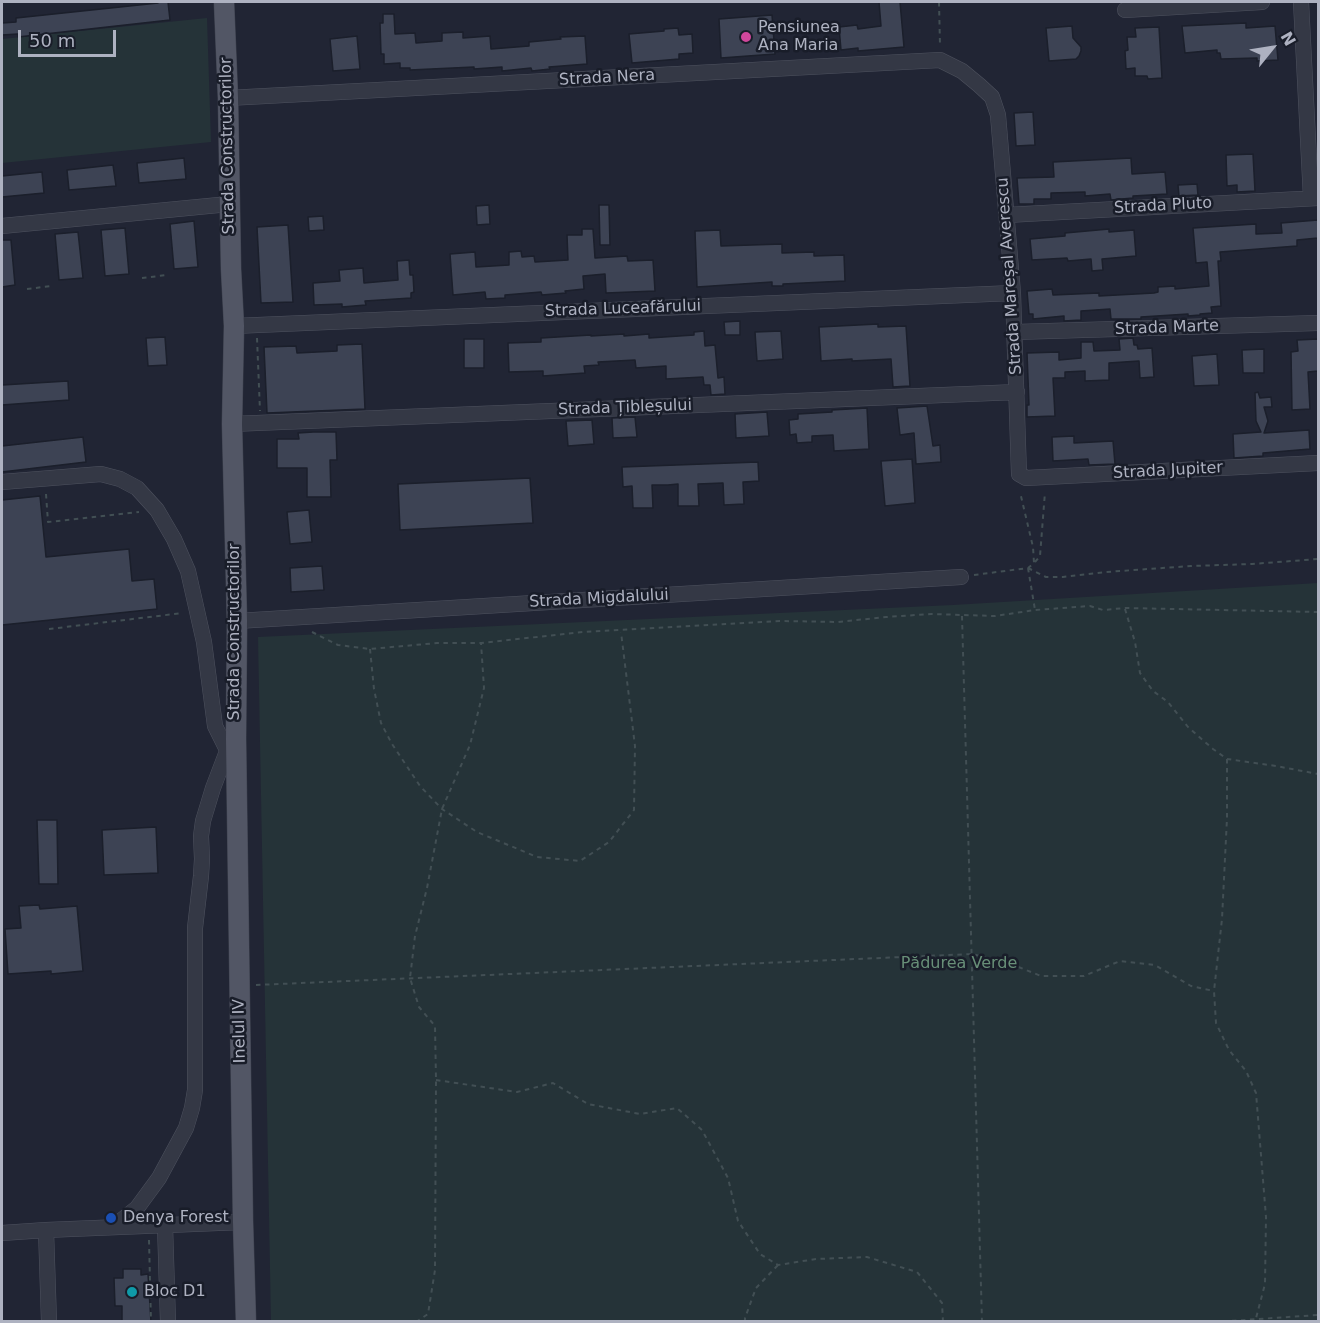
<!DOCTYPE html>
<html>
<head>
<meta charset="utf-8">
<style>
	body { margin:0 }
	#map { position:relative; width:1320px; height:1323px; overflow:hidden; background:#212534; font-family:"DejaVu Sans",sans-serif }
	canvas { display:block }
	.frame { position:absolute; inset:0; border:3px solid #aeb2c1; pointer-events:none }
	.north { position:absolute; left:1242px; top:18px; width:60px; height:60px; -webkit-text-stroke:4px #191d29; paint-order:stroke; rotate:60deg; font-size:16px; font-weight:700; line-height:24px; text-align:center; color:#aeb2c1 }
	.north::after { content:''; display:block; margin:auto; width:21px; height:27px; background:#aeb2c1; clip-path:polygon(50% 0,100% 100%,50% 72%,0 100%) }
	.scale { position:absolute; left:18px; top:30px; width:98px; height:27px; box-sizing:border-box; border:3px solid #aeb2c1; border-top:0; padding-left:8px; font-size:18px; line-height:21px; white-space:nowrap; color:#aeb2c1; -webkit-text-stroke:4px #191d29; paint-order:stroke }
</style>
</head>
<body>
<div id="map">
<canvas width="1320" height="1323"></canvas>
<div class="frame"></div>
<div class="north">N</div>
<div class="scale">50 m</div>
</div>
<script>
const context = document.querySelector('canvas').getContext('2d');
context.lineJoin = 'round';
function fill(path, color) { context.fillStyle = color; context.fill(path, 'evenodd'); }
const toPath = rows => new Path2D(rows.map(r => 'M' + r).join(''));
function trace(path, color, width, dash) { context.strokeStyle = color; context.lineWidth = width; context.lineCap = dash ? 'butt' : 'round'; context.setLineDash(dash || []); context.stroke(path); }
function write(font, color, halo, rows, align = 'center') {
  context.font = font + ' "DejaVu Sans",sans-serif'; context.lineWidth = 5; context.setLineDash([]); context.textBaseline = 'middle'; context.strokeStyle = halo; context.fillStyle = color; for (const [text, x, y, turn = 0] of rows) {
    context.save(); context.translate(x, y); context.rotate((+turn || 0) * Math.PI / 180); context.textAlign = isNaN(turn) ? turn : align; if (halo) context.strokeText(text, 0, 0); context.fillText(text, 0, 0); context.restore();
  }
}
const green = toPath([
	[207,18,211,142,2,163,2,39],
	[1318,583,1318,1321,271,1321,258,637,953,605]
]);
const building = toPath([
	[157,2,168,2,170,20,18,37,18,34,2,35,2,23,16,22,16,18,158,3,157,2],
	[879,2,900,2,904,47,858,51,858,48,841,50,839,27,857,25,858,29,881,26,879,2],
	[383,14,394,14,395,34,415,33,416,43,442,41,442,33,463,32,463,38,490,36,491,49,529,46,529,42,561,39,560,37,585,36,587,64,549,67,550,69,532,71,531,68,502,71,502,67,474,69,474,67,410,70,410,68,400,68,400,63,384,64,384,54,381,54,380,23,383,23,383,14],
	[772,15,775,54,721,58,719,19,772,15],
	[1246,23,1246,28,1275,26,1278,60,1257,61,1257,58,1221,59,1220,53,1217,53,1217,50,1185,53,1182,26,1246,23],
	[1072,26,1073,38,1081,47,1081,51,1079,56,1076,59,1049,61,1046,28,1072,26],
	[1159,27,1162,78,1148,79,1147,76,1135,76,1135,68,1126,69,1125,51,1128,50,1127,37,1136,37,1135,28,1159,27],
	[678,28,679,35,692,34,693,53,679,54,679,59,632,63,629,34,664,31,664,29,678,28],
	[357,36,360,69,333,71,330,39,357,36],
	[1033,112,1035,145,1016,146,1014,113,1033,112],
	[1253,154,1255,191,1237,192,1237,185,1227,186,1226,155,1253,154],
	[184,158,186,179,139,183,137,163,184,158],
	[1131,158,1132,174,1165,172,1167,194,1133,196,1133,198,1111,200,1110,194,1085,196,1085,192,1051,193,1051,199,1034,199,1034,204,1019,204,1017,178,1054,177,1053,162,1131,158],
	[113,165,116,186,69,190,67,170,113,165],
	[42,172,44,193,2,197,2,176,42,172],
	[1197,184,1198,195,1179,196,1178,185,1197,184],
	[489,205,490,224,477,225,476,206,489,205],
	[599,205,609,205,610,245,600,245,599,205],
	[323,216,324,230,309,231,308,217,323,216],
	[1318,220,1318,238,1297,240,1297,246,1220,252,1221,261,1218,261,1221,306,1211,307,1212,313,1200,314,1200,315,1188,316,1188,314,1141,317,1141,319,1111,319,1110,309,1081,311,1081,320,1064,321,1064,316,1033,319,1033,314,1029,314,1027,291,1052,289,1053,295,1099,293,1099,296,1154,293,1158,292,1158,287,1175,286,1175,289,1209,286,1207,262,1196,263,1193,228,1256,224,1256,234,1282,233,1281,223,1318,220],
	[194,221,198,267,174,269,170,224,194,221],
	[288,225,293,302,261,303,257,227,288,225],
	[125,228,129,274,105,276,101,230,125,228],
	[582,229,593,229,595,258,627,256,628,261,653,260,655,291,606,293,605,274,583,276,584,289,565,291,566,293,542,295,541,292,505,295,505,298,486,299,485,292,453,295,450,254,475,252,476,267,509,265,509,252,521,251,522,257,534,256,535,262,568,260,567,235,582,235,582,229],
	[1109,229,1109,232,1134,230,1136,256,1102,259,1103,270,1092,271,1091,259,1068,261,1067,258,1032,260,1030,239,1065,236,1065,233,1109,229],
	[720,230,721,246,782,244,782,253,814,252,814,256,844,255,845,281,783,284,783,286,772,286,772,282,697,287,695,231,720,230],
	[78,232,83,278,59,280,55,234,78,232],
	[2,240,11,240,15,285,2,287,2,240],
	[409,260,410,275,413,275,414,292,411,293,411,298,365,301,366,305,342,307,342,304,314,305,313,283,340,281,339,270,363,268,364,283,398,280,397,261,409,260],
	[740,321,740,335,725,335,724,322,740,321],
	[878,324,878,327,906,326,910,386,893,387,891,359,852,361,852,359,821,361,819,327,878,324],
	[704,331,705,346,715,345,718,378,724,377,725,394,711,395,710,385,704,385,703,377,666,379,666,366,636,368,635,360,598,362,599,365,584,366,585,373,543,376,543,371,509,372,508,343,541,342,541,338,591,335,591,336,624,334,624,336,649,334,649,338,694,335,694,332,704,331],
	[781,331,783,359,757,361,755,332,781,331],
	[165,337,167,365,148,366,146,338,165,337],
	[1133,338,1134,345,1137,345,1138,349,1152,348,1154,377,1140,378,1139,361,1109,363,1109,380,1085,381,1085,371,1065,372,1065,378,1053,378,1055,416,1027,417,1027,405,1029,405,1027,353,1059,352,1059,360,1081,358,1081,342,1093,342,1094,351,1120,350,1119,339,1133,338],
	[464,339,484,339,484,368,464,368,464,339],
	[1318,339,1318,371,1308,372,1310,409,1292,410,1291,352,1298,351,1297,340,1318,339],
	[362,344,365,409,267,413,264,347,296,346,297,353,337,351,337,345,362,344],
	[1264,349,1264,373,1243,373,1242,350,1264,349],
	[1217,354,1219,385,1194,386,1192,356,1217,354],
	[68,381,69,400,2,405,2,385,68,381],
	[1258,392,1260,398,1271,397,1272,407,1264,407,1268,421,1264,433,1309,430,1310,449,1263,453,1263,456,1234,458,1233,434,1261,432,1256,421,1255,393,1258,392],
	[927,406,933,446,940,445,941,462,916,464,914,433,900,435,897,408,927,406],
	[867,408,869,449,834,451,833,435,812,436,812,442,797,443,796,434,790,435,789,420,798,419,798,414,832,412,832,410,867,408],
	[767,412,769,436,736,438,735,414,767,412],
	[635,417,637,437,613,438,612,418,635,417],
	[592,420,594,444,568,446,566,421,592,420],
	[313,432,336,432,337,460,330,460,331,497,307,497,307,468,277,468,277,439,299,439,298,433,313,432],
	[1074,436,1074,443,1113,441,1115,464,1089,465,1088,459,1053,461,1052,437,1074,436],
	[83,437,86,462,2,472,2,446,83,437],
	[912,459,915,503,885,506,881,461,912,459],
	[758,462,759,481,743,482,744,504,724,505,723,483,698,484,699,506,678,506,678,484,668,485,652,485,653,508,633,508,632,486,623,487,622,467,758,462],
	[530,478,533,523,400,530,398,484,530,478],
	[40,496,46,557,129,549,132,581,154,579,157,609,2,625,2,500,40,496],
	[309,510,312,542,290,544,287,512,309,510],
	[322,566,324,590,291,592,290,568,322,566],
	[37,820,57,820,58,884,39,884,37,820],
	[156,827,158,873,104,875,102,830,156,827],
	[39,905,40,909,77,906,83,971,51,974,51,971,8,974,5,929,21,928,19,906,39,905],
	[123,1269,141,1269,141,1275,148,1274,151,1322,122,1322,122,1306,115,1306,114,1278,123,1278,123,1269]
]);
const path = toPath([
	[939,2,940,45],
	[142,278,167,275],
	[27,289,51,286],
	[257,338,260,411],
	[46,494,48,522,139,512],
	[1035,562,1040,556,1045,492],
	[1028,568,1046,577,1063,577,1106,572,1191,566,1252,564,1318,559],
	[1028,568,1035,610],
	[974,575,1028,568,1034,563,1033,547,1020,492],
	[1125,609,1135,642,1140,673,1153,691,1168,702,1188,727,1213,749,1227,759,1276,766,1318,774],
	[962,616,982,1322],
	[49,629,183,613],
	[312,632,338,645,370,649,437,643,481,643,583,632,782,621,838,622,886,617,931,614,995,616,1035,610,1090,606,1103,610,1125,608,1318,612],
	[370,649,374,689,381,723,392,744,420,786,442,809,477,832,537,857,580,861,609,842,634,810,635,746,621,632],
	[1227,759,1227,818,1222,919,1214,991,1216,1023,1229,1050,1246,1071,1256,1093,1266,1217,1265,1284,1255,1322],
	[256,985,972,954,1011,964,1041,976,1084,976,1120,961,1155,965,1191,986,1214,991],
	[436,1080,517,1092,553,1083,588,1104,640,1114,677,1108,702,1130,728,1178,738,1221,760,1254,778,1265,816,1259,867,1257,917,1272,942,1303,943,1322],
	[149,1240,151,1322],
	[416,1322,428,1314,435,1270,436,1080,435,1026,419,1007,410,978,415,936,427,888,442,809,470,745,484,688,481,643],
	[745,1322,745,1318,756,1288,778,1265],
	[1214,1322,1318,1315]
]);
const minor = toPath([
	[1301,2,1311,198],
	[1125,10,1262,2],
	[228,98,940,60,962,71,979,85,992,97,998,115,1013,293,1019,474,1026,478,1318,463],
	[1007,215,1318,198],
	[2,226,229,204],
	[234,326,1013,293],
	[1015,332,1318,323],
	[232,424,1017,392],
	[2,482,101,474,120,479,137,488,157,510,174,539,188,571,204,642,215,726,227,750],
	[237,621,961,577],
	[165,1225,168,1322],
	[113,1227,137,1208,159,1178,186,1128,192,1108,195,1090,195,928,201,876,202,859,201,836,203,821,213,788,229,746,236,739],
	[46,1230,49,1322],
	[2,1233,46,1230,243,1222]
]);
const major = toPath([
	[224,2,228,98,231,269,234,326,232,424,237,621,236,739,243,1222,246,1322]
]);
const markers = [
	[746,37,6,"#d1479c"],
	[111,1218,6,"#1a4fb4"],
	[132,1292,6,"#0f9aa8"]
];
const poiNames = [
	["Pensiunea",758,28],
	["Ana Maria",758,46],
	["Denya Forest",123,1218],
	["Bloc D1",144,1292]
];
const streetNames = [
	["Strada Nera",607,78,-3],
	["Strada Constructorilor",228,146,-91],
	["Strada Pluto",1163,206,-3],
	["Strada Mareșal Averescu",1010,276,-94],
	["Strada Luceafărului",623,309,-2],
	["Strada Marte",1167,328,-2],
	["Strada Țibleșului",625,408,-2],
	["Strada Jupiter",1168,471,-3],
	["Strada Migdalului",599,599,-3],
	["Strada Constructorilor",235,632,-90],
	["Inelul IV",240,1031,-91]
];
const parkNames = [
	["Pădurea Verde",959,964]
];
fill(green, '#253338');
fill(building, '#3d4354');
trace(building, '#1b1f2b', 1.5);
trace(minor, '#4e525f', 16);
trace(major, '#3d414e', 21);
trace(path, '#424f54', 2, [4.5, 4.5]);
trace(minor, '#343845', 15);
trace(major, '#525665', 20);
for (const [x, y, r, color] of markers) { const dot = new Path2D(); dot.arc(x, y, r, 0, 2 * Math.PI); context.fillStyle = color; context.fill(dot); trace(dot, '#191d29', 2); }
write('16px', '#aeb2c1', '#191d29', poiNames, 'left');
write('16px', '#aeb2c1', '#191d29', streetNames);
write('16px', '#688f78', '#191d29', parkNames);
</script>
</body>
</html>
